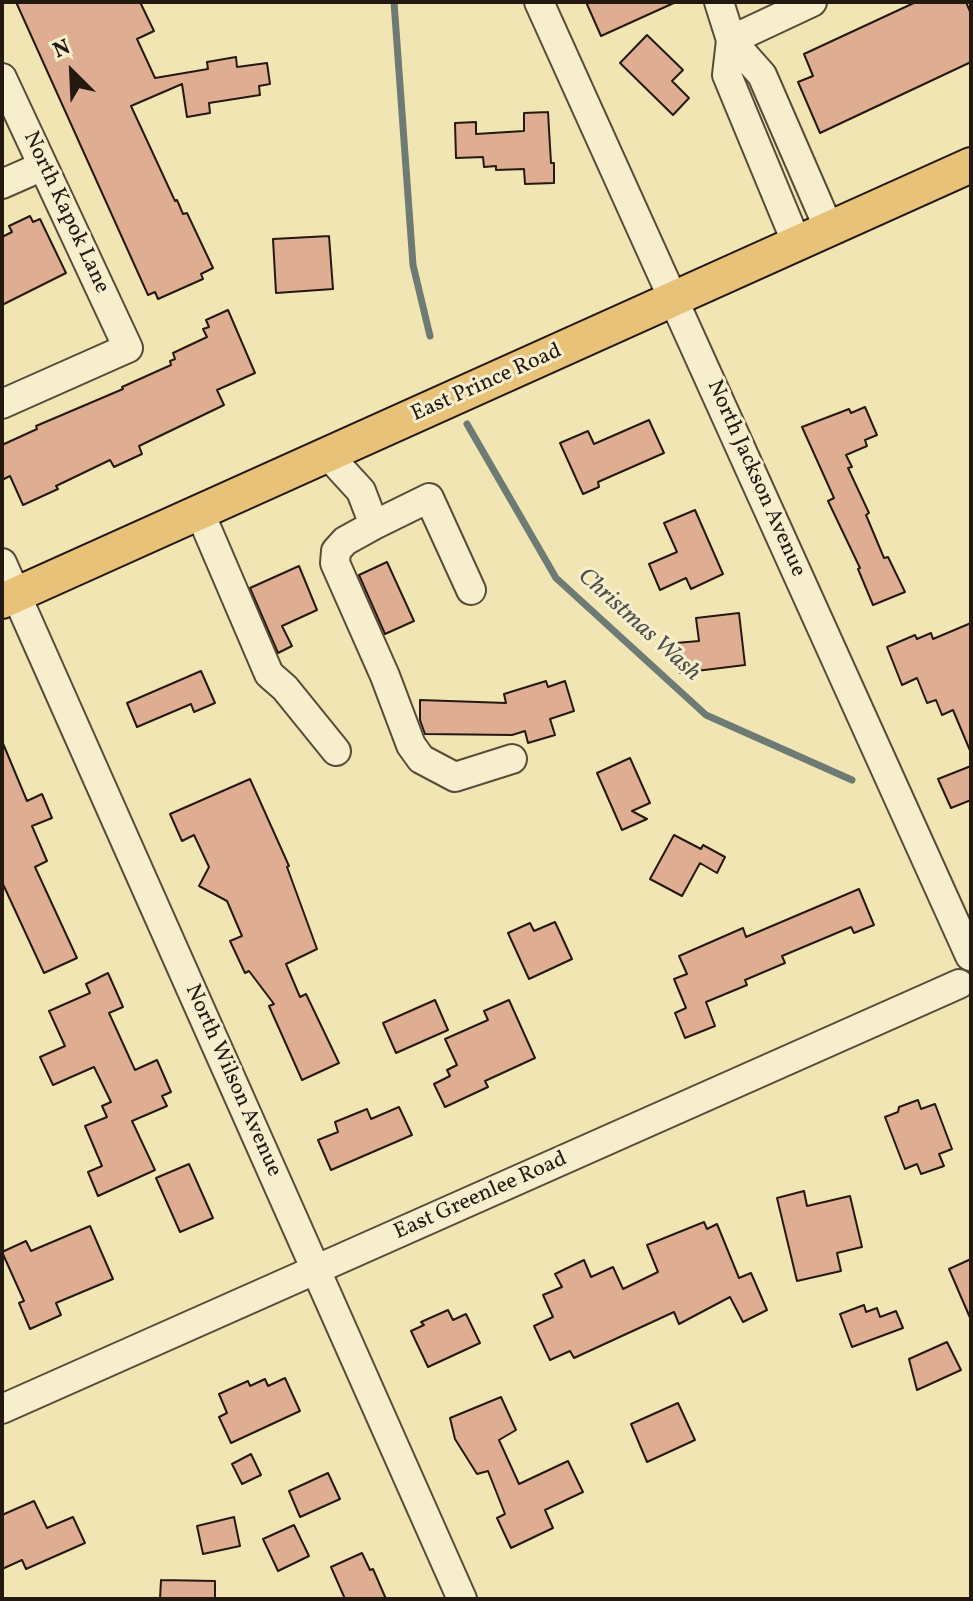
<!DOCTYPE html>
<html>
<head>
<meta charset="utf-8">
<style>
	body { margin:0 }
	#map { position:relative; width:973px; height:1601px; overflow:hidden; background:#f2e5b4; font-family:Vollkorn,serif }
	canvas { display:block }
	.frame { position:absolute; inset:0; border:4px solid #231911; pointer-events:none }
	.north { position:absolute; left:32px; top:32px; width:80px; height:80px; -webkit-text-stroke:6px #f7eece; paint-order:stroke; rotate:336deg; font-size:22px; font-weight:700; line-height:32px; text-align:center; color:#231911 }
	.north::after { content:''; display:block; margin:auto; width:28px; height:36px; background:#231911; clip-path:polygon(50% 0,100% 100%,50% 72%,0 100%) }
</style>
</head>
<body>
<div id="map">
<canvas width="973" height="1601"></canvas>
<div class="frame"></div>
<div class="north">N</div>
</div>
<script>
const context = document.querySelector('canvas').getContext('2d');
context.lineJoin = 'round';
const toPath = rows => new Path2D(rows.map(r => 'M' + r).join(''));
function trace(path, color, width, dash) { context.strokeStyle = color; context.lineWidth = width; context.lineCap = dash ? 'butt' : 'round'; context.setLineDash(dash || []); context.stroke(path); }
function fill(path, color) { context.fillStyle = color; context.fill(path, 'evenodd'); }
function write(font, color, halo, rows, align = 'center') {
  context.font = font + ' Vollkorn,serif'; context.lineWidth = 6; context.setLineDash([]); context.textBaseline = 'middle'; context.strokeStyle = halo; context.fillStyle = color; for (const [text, x, y, turn = 0] of rows) {
    context.save(); context.translate(x, y); context.rotate((+turn || 0) * Math.PI / 180); context.textAlign = isNaN(turn) ? turn : align; if (halo) context.strokeText(text, 0, 0); context.fillText(text, 0, 0); context.restore();
  }
}
const stream = toPath([
	[394,2,413,265,430,336],
	[467,424,556,578,706,715,852,780]
]);
const building = toPath([
	[16,2,140,2,154,31,137,39,155,78,208,69,207,62,236,57,237,67,267,63,270,84,259,86,260,95,209,103,210,113,187,117,182,84,131,106,175,201,177,200,183,214,187,213,213,268,201,274,203,279,158,299,155,292,148,295,16,2],
	[586,2,676,2,601,36,586,2],
	[916,2,966,2,971,14,971,62,820,133,798,82,813,76,804,54,916,2],
	[647,35,683,70,672,81,689,98,673,115,620,63,647,35],
	[548,112,551,163,554,163,554,183,525,184,524,169,496,170,496,166,484,167,483,157,456,158,455,123,476,122,476,134,524,131,524,113,548,112],
	[30,216,33,222,40,219,66,273,2,305,2,237,12,232,9,226,30,216],
	[329,236,333,289,276,293,273,239,329,236],
	[228,310,255,373,217,390,224,405,139,446,142,454,114,467,110,460,56,486,58,489,23,505,10,476,2,480,2,445,37,429,36,426,123,389,122,387,171,365,170,361,175,359,173,353,207,337,203,329,209,327,206,320,228,310],
	[865,407,877,435,865,440,867,446,846,455,852,467,848,468,869,513,866,515,884,558,888,557,905,592,873,605,858,569,860,568,828,501,834,498,802,427,849,409,851,413,865,407],
	[649,420,664,453,598,482,599,487,583,494,560,443,588,431,594,444,649,420],
	[695,510,723,574,691,589,686,578,660,590,649,564,677,552,664,523,695,510],
	[387,562,414,621,385,634,359,575,387,562],
	[299,566,317,610,282,626,292,646,278,653,250,588,299,566],
	[739,613,745,665,680,673,676,643,699,641,696,618,739,613],
	[971,623,971,753,953,710,942,715,936,700,927,703,917,678,902,685,887,647,915,635,917,639,931,633,933,639,971,623],
	[201,671,215,703,194,712,191,704,137,727,127,703,201,671],
	[546,681,548,687,565,681,574,711,550,719,555,735,528,743,525,731,512,735,425,734,420,720,420,700,506,703,504,694,546,681],
	[2,741,27,801,42,794,52,818,32,826,47,861,35,867,77,958,44,973,2,882,2,741],
	[630,758,650,803,632,811,647,819,622,830,597,773,630,758],
	[971,766,971,800,951,808,938,779,971,766],
	[250,779,289,866,287,867,317,949,286,964,300,997,306,994,339,1063,302,1080,269,1006,274,1004,249,971,245,973,230,941,242,936,227,901,199,886,209,867,194,835,182,841,170,814,250,779],
	[674,835,701,849,703,845,725,857,717,873,700,863,682,896,650,879,674,835],
	[859,889,874,925,854,933,851,927,782,956,785,963,745,980,747,985,706,1002,715,1026,685,1038,675,1013,686,1008,674,979,687,974,679,956,743,928,746,937,859,889],
	[555,922,572,959,529,979,508,933,530,923,534,931,555,922],
	[108,973,123,1007,109,1013,135,1070,157,1060,171,1092,162,1096,167,1106,132,1121,155,1170,98,1196,88,1172,102,1166,85,1126,107,1117,102,1106,111,1102,94,1067,53,1085,40,1057,65,1046,49,1011,90,993,86,984,108,973],
	[435,1000,448,1030,396,1053,383,1023,435,1000],
	[509,1000,535,1058,485,1081,488,1087,445,1107,434,1084,450,1076,447,1070,457,1065,445,1039,488,1020,484,1011,509,1000],
	[918,1100,921,1109,935,1104,952,1149,939,1154,944,1166,921,1174,917,1164,905,1169,885,1117,898,1112,899,1107,918,1100],
	[399,1107,412,1135,331,1170,318,1140,338,1132,335,1122,367,1109,371,1119,399,1107],
	[189,1164,213,1218,180,1232,156,1178,189,1164],
	[804,1191,807,1206,850,1196,862,1247,837,1253,841,1271,797,1281,777,1198,804,1191],
	[704,1222,707,1229,717,1224,739,1278,751,1273,767,1310,743,1322,730,1297,679,1324,674,1312,574,1358,570,1351,550,1360,534,1326,553,1317,543,1295,562,1287,555,1274,584,1260,591,1277,613,1267,623,1289,658,1272,647,1245,704,1222],
	[90,1226,113,1279,56,1303,61,1315,30,1329,19,1303,24,1301,2,1252,26,1241,31,1251,90,1226],
	[971,1259,971,1320,949,1269,971,1259],
	[864,1305,866,1312,877,1308,880,1317,896,1311,903,1328,852,1347,840,1314,864,1305],
	[448,1310,453,1320,466,1314,480,1343,428,1367,411,1331,424,1325,421,1322,448,1310],
	[947,1342,961,1370,917,1390,909,1359,947,1342],
	[285,1378,300,1411,231,1443,219,1417,227,1413,219,1394,248,1381,250,1386,265,1379,268,1386,285,1378],
	[501,1397,516,1430,499,1440,519,1484,568,1461,583,1492,545,1510,553,1528,511,1548,497,1518,505,1514,488,1471,477,1474,455,1439,450,1418,501,1397],
	[678,1403,695,1440,647,1462,631,1424,678,1403],
	[251,1454,261,1475,242,1484,232,1464,251,1454],
	[328,1473,340,1499,300,1517,289,1491,328,1473],
	[34,1501,47,1528,73,1517,85,1543,26,1569,22,1560,2,1569,2,1515,34,1501],
	[234,1517,240,1546,203,1554,197,1526,234,1517],
	[294,1525,309,1556,278,1571,263,1539,294,1525],
	[362,1553,370,1570,373,1569,386,1599,345,1599,331,1567,362,1553],
	[161,1580,215,1581,215,1599,160,1599,161,1580]
]);
const minor = toPath([
	[539,2,970,956],
	[719,2,731,40,727,75,797,244],
	[731,40,762,75,829,229],
	[731,40,812,2],
	[2,78,128,348,2,404],
	[2,184,43,166],
	[328,455,361,491,374,525,429,498,471,590],
	[200,513,269,674,285,688,336,751],
	[374,525,345,541,336,551,335,563,385,676,411,745,421,759,455,777,512,759],
	[2,563,462,1599],
	[2,1409,959,984]
]);
const major = toPath([
	[2,601,971,165]
]);
const streetNames = [
	["North Kapok Lane",65,213,65],
	["East Prince Road",487,384,-24],
	["North Jackson Avenue",755,479,66],
	["North Wilson Avenue",232,1081,66],
	["East Greenlee Road",481,1197,-24]
];
const waterNames = [
	["Christmas Wash",638,626,42]
];
trace(stream, '#6e7b75', 7);
fill(building, '#dfad91');
trace(building, '#231911', 2);
trace(minor, '#574c3a', 32);
trace(major, '#231911', 38);
trace(minor, '#f7eece', 28);
trace(major, '#e9c27a', 34);
write('22px', '#231911', '#f7eece', streetNames);
write('italic 24px', '#4f524b', '#f7eece', waterNames);
</script>
</body>
</html>
